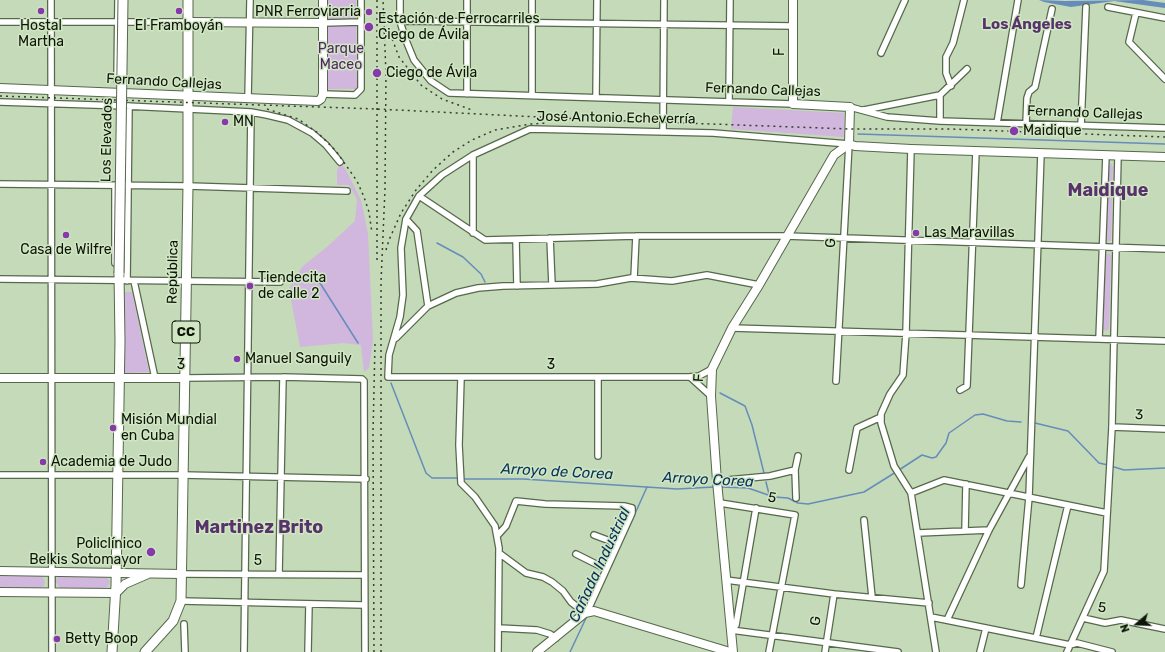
<!DOCTYPE html>
<html>
<head>
<meta charset="utf-8">
<style>
	body { margin:0 }
	#map { position:relative; width:1165px; height:652px; overflow:hidden; background:#c4dab8; font-family:Rubik,sans-serif }
	canvas { display:block }
	.north { position:absolute; left:1117px; top:604px; width:40px; height:40px; -webkit-text-stroke:3px #d1e7c4; paint-order:stroke; rotate:251deg; font-size:11px; font-weight:700; line-height:16px; text-align:center; color:#0d1408 }
	.north::after { content:''; display:block; margin:auto; width:14px; height:18px; background:#0d1408; clip-path:polygon(50% 0,100% 100%,50% 72%,0 100%) }
</style>
</head>
<body>
<div id="map">
<canvas width="1165" height="652"></canvas>
<div class="north">N</div>
</div>
<script>
const context = document.querySelector('canvas').getContext('2d');
context.lineJoin = 'round';
function fill(path, color) { context.fillStyle = color; context.fill(path, 'evenodd'); }
const toPath = rows => new Path2D(rows.map(r => 'M' + r).join(''));
function trace(path, color, width, dash) { context.strokeStyle = color; context.lineWidth = width; context.lineCap = dash ? 'butt' : 'round'; context.setLineDash(dash || []); context.stroke(path); }
function write(font, color, halo, rows, align = 'center') {
  context.font = font + ' Rubik,sans-serif'; context.lineWidth = 3; context.setLineDash([]); context.textBaseline = 'middle'; context.strokeStyle = halo; context.fillStyle = color; for (const [text, x, y, turn = 0] of rows) {
    context.save(); context.translate(x, y); context.rotate((+turn || 0) * Math.PI / 180); context.textAlign = isNaN(turn) ? turn : align; if (halo) context.strokeText(text, 0, 0); context.fillText(text, 0, 0); context.restore();
  }
}
const green = toPath([
	[324,0,356,0,357,89,325,89],
	[733,107,844,113,844,137,731,129],
	[340,162,346,170,361,200,368,234,373,341,369,368,364,372,361,345,343,343,300,347,289,289,302,267,328,246,355,221,357,199,349,185,337,185,337,171],
	[1111,163,1113,167,1111,240,1107,242,1108,168],
	[1109,253,1111,255,1109,329,1106,331,1103,329,1106,255],
	[125,292,132,292,149,372,125,373],
	[0,574,39,575,43,577,45,582,44,586,39,588,0,587],
	[105,575,110,582,107,587,103,588,60,588,55,581,58,576]
]);
const water = toPath([
	[1039,0,1065,1,1143,0,1165,3,1165,8,1114,1,1071,7,1044,2]
]);
const stream = toPath([
	[858,134,1165,144],
	[437,243,463,257,481,274,485,282],
	[287,279,305,279,320,283,358,343],
	[391,383,426,473,432,478,457,478],
	[720,393,745,406,752,425,764,473],
	[1035,423,1068,431,1099,463,1108,465],
	[1111,466,1124,470,1165,468],
	[899,470,922,455,932,458,936,457,946,443,949,433,975,415,983,414,1007,421,1021,422],
	[465,479,523,479,677,489,714,487],
	[766,482,769,494],
	[720,487,748,488,774,497,788,498,798,503,808,504,864,492,896,472],
	[629,527,647,487],
	[570,652,587,616]
]);
const street = toPath([
	[51,0,52,652],
	[400,0,400,21,405,38,414,60,431,81,449,93,793,104],
	[467,0,467,94],
	[532,0,532,95],
	[1108,7,1165,18],
	[1136,13,1129,42,1165,79],
	[400,21,793,26],
	[0,22,188,22],
	[323,23,361,22],
	[881,53,905,0],
	[117,80,118,0],
	[951,86,946,73,946,57,953,43,964,0],
	[323,94,355,95,361,89,361,0],
	[596,97,597,0],
	[248,99,250,0],
	[729,101,730,0],
	[0,102,126,106,251,112,267,115,288,120,312,133,326,145,340,162],
	[850,107,887,117,940,121,1165,128],
	[864,110,940,95,967,69],
	[940,121,940,95],
	[997,123,1018,0],
	[1026,124,1027,98,1029,92,1035,87,1052,9],
	[1081,126,1086,7],
	[663,132,664,0],
	[911,149,906,333,903,375,890,394,881,414,881,423,894,466,911,493,936,652],
	[473,155,473,233],
	[0,184,188,186,347,191],
	[419,196,485,240,636,236,786,236,1165,249],
	[406,219,417,231,428,306],
	[550,238,552,285],
	[516,240,517,286],
	[115,263,115,185],
	[634,278,636,236],
	[0,279,280,282],
	[127,281,129,106],
	[134,281,155,378],
	[732,328,1165,341],
	[396,338,428,306,456,293,478,288,503,286,597,284,631,278,672,281,707,275,759,285],
	[1099,339,1106,155],
	[712,369,699,376,690,377,388,377,389,355,400,317,403,295,401,248,406,219,419,196,442,175,473,155,530,129,713,133,849,144,836,381],
	[690,377,711,396],
	[185,378,283,377,362,379,364,381,365,652],
	[461,378,459,445,461,483,475,497,495,526,499,548,498,652],
	[598,379,598,456],
	[960,390,967,386,976,151],
	[1112,427,1165,429],
	[849,470,857,428,881,417],
	[0,475,183,475,366,479],
	[717,481,770,476,795,470],
	[911,493,944,480,1107,513],
	[796,498,795,470,798,456],
	[720,503,795,515,769,652],
	[864,520,872,597],
	[965,531,966,484],
	[918,533,989,530],
	[594,535,610,541,616,548],
	[497,536,506,526,516,501,545,504,624,506,632,508,632,513,587,612],
	[499,553,526,573,543,577,552,582,563,591,571,602,585,613],
	[576,554,606,569],
	[182,574,364,575],
	[279,574,283,377],
	[726,580,834,594,929,603],
	[1021,585,1029,497,1041,153],
	[181,601,364,605],
	[931,617,1070,645,1077,643,1112,652],
	[1083,618,1105,623,1121,620,1165,629],
	[947,620,989,530,1029,457],
	[184,624,185,652],
	[499,628,537,630,550,634,556,638],
	[731,630,898,652],
	[731,630,736,625,756,508],
	[1036,638,1068,505],
	[244,652,251,112],
	[308,652,309,604],
	[825,652,834,594],
	[980,652,986,628],
	[1067,652,1104,571,1112,427,1118,155]
]);
const secondary = toPath([
	[793,0,793,104,850,107,849,144],
	[188,22,323,23],
	[0,88,318,101,321,99,323,94,323,0],
	[849,144,855,146,911,149,1165,157],
	[0,378,185,378],
	[0,571,182,574],
	[0,592,116,593,125,584,148,574],
	[537,652,585,613,594,611,730,652],
	[733,652,717,481,711,396,712,369,732,328,759,285,834,155,849,144]
]);
const primary = toPath([
	[112,652,116,585,120,341,119,273],
	[145,652,173,621,181,601,188,186,188,0]
]);
const rail = toPath([
	[388,28,399,57,421,85,442,99,472,110],
	[0,96,377,109,600,120,850,129,951,129,1165,137],
	[267,109,298,119,318,133,336,151,357,181,364,197,369,212,372,233],
	[386,250,389,240,401,213,416,190,433,170,453,152,472,140,495,130,531,124,548,123],
	[377,260,377,0],
	[374,652,373,433,375,344],
	[381,652,381,282,385,189,386,74,383,0]
]);
const primaryBridge = toPath([
	[119,273,123,0]
]);
const markers = [
	[41,11,4,"#8839a9"],
	[179,11,4,"#8839a9"],
	[369,12,4,"#8839a9"],
	[369,27,5,"#8839a9"],
	[377,73,5,"#8839a9"],
	[225,122,4,"#8839a9"],
	[1014,131,5,"#8839a9"],
	[916,233,4,"#8839a9"],
	[66,235,4,"#8839a9"],
	[250,286,4,"#8839a9"],
	[237,359,4,"#8839a9"],
	[113,428,4,"#8839a9"],
	[43,462,4,"#8839a9"],
	[151,552,5,"#8839a9"],
	[57,639,4,"#8839a9"]
];
const shields = [
	[186,332,28]
];
const shieldNames = [
	["CC",186,332]
];
const poiNames = [
	["PNR Ferroviarria",361,12,"right"],
	["Estación de Ferrocarriles",378,19],
	["Ciego de Ávila",378,35],
	["Hostal",41,26,"center"],
	["Martha",41,42,"center"],
	["El Framboyán",179,26,"center"],
	["Ciego de Ávila",386,73],
	["MN",233,122],
	["Maidique",1023,131],
	["Las Maravillas",924,233],
	["Casa de Wilfre",66,250,"center"],
	["Tiendecita",258,278],
	["de calle 2",258,294],
	["Manuel Sanguily",245,359],
	["Misión Mundial",121,420],
	["en Cuba",121,436],
	["Academia de Judo",51,462],
	["Policlínico",142,544,"right"],
	["Belkis Sotomayor",142,560,"right"],
	["Betty Boop",65,639]
];
const parkNames = [
	["Parque",341,49],
	["Maceo",341,65]
];
const streetNames = [
	["F",780,52,-90],
	["Fernando Callejas",164,82,3],
	["Fernando Callejas",763,90,2],
	["Fernando Callejas",1085,113,2],
	["José Antonio Echeverría",616,118,1],
	["Los Elevados",107,140,-89],
	["G",831,243,-87],
	["República",173,272,-89],
	["3",181,365],
	["3",551,365],
	["F",699,378,-86],
	["3",1139,415,2],
	["5",772,498,10],
	["5",258,561],
	["5",1102,608,6],
	["G",816,621,-81]
];
const neighbourhoodNames = [
	["Los Ángeles",1027,25]
];
const waterNames = [
	["Arroyo de Corea",557,472,3],
	["Arroyo Corea",708,480,3],
	["Cañada Industrial",600,565,-65]
];
const districtNames = [
	["Maidique",1108,191],
	["Martinez Brito",259,528]
];
fill(green, '#d1b6de');
fill(water, '#668cbc');
trace(stream, '#668cbc', 1.5);
trace(street, '#56694b', 8);
trace(secondary, '#56694b', 10);
trace(primary, '#56694b', 11);
trace(street, '#fff', 5.5);
trace(secondary, '#fff', 8);
trace(primary, '#fff', 9);
trace(rail, '#35402f', 1.5, [2, 4]);
trace(primaryBridge, '#56694b', 11, []);
trace(primaryBridge, '#fff', 9);
for (const [x, y, r, color] of markers) { const dot = new Path2D(); dot.arc(x, y, r, 0, 2 * Math.PI); context.fillStyle = color; context.fill(dot); trace(dot, '#d1e7c4', 1.5); }
for (const [x, y, w] of shields) { const box = new Path2D(); box.roundRect(x - w / 2, y - 11, w, 22, 3); context.fillStyle = '#d1e7c4'; context.fill(box); trace(box, '#0d1408', 1); }
write('bold 13px', '#0d1408', null, shieldNames);
write('14px', '#0d1408', '#d1e7c4', poiNames, 'left');
write('14px', '#522665', '#d1e7c4', parkNames);
write('14px', '#0d1408', '#d1e7c4', streetNames);
write('bold 15px', '#58326a', '#d1e7c4', neighbourhoodNames);
write('italic 15px', '#07315d', '#d1e7c4', waterNames);
write('bold 18px', '#58326a', '#d1e7c4', districtNames);
</script>
</body>
</html>
